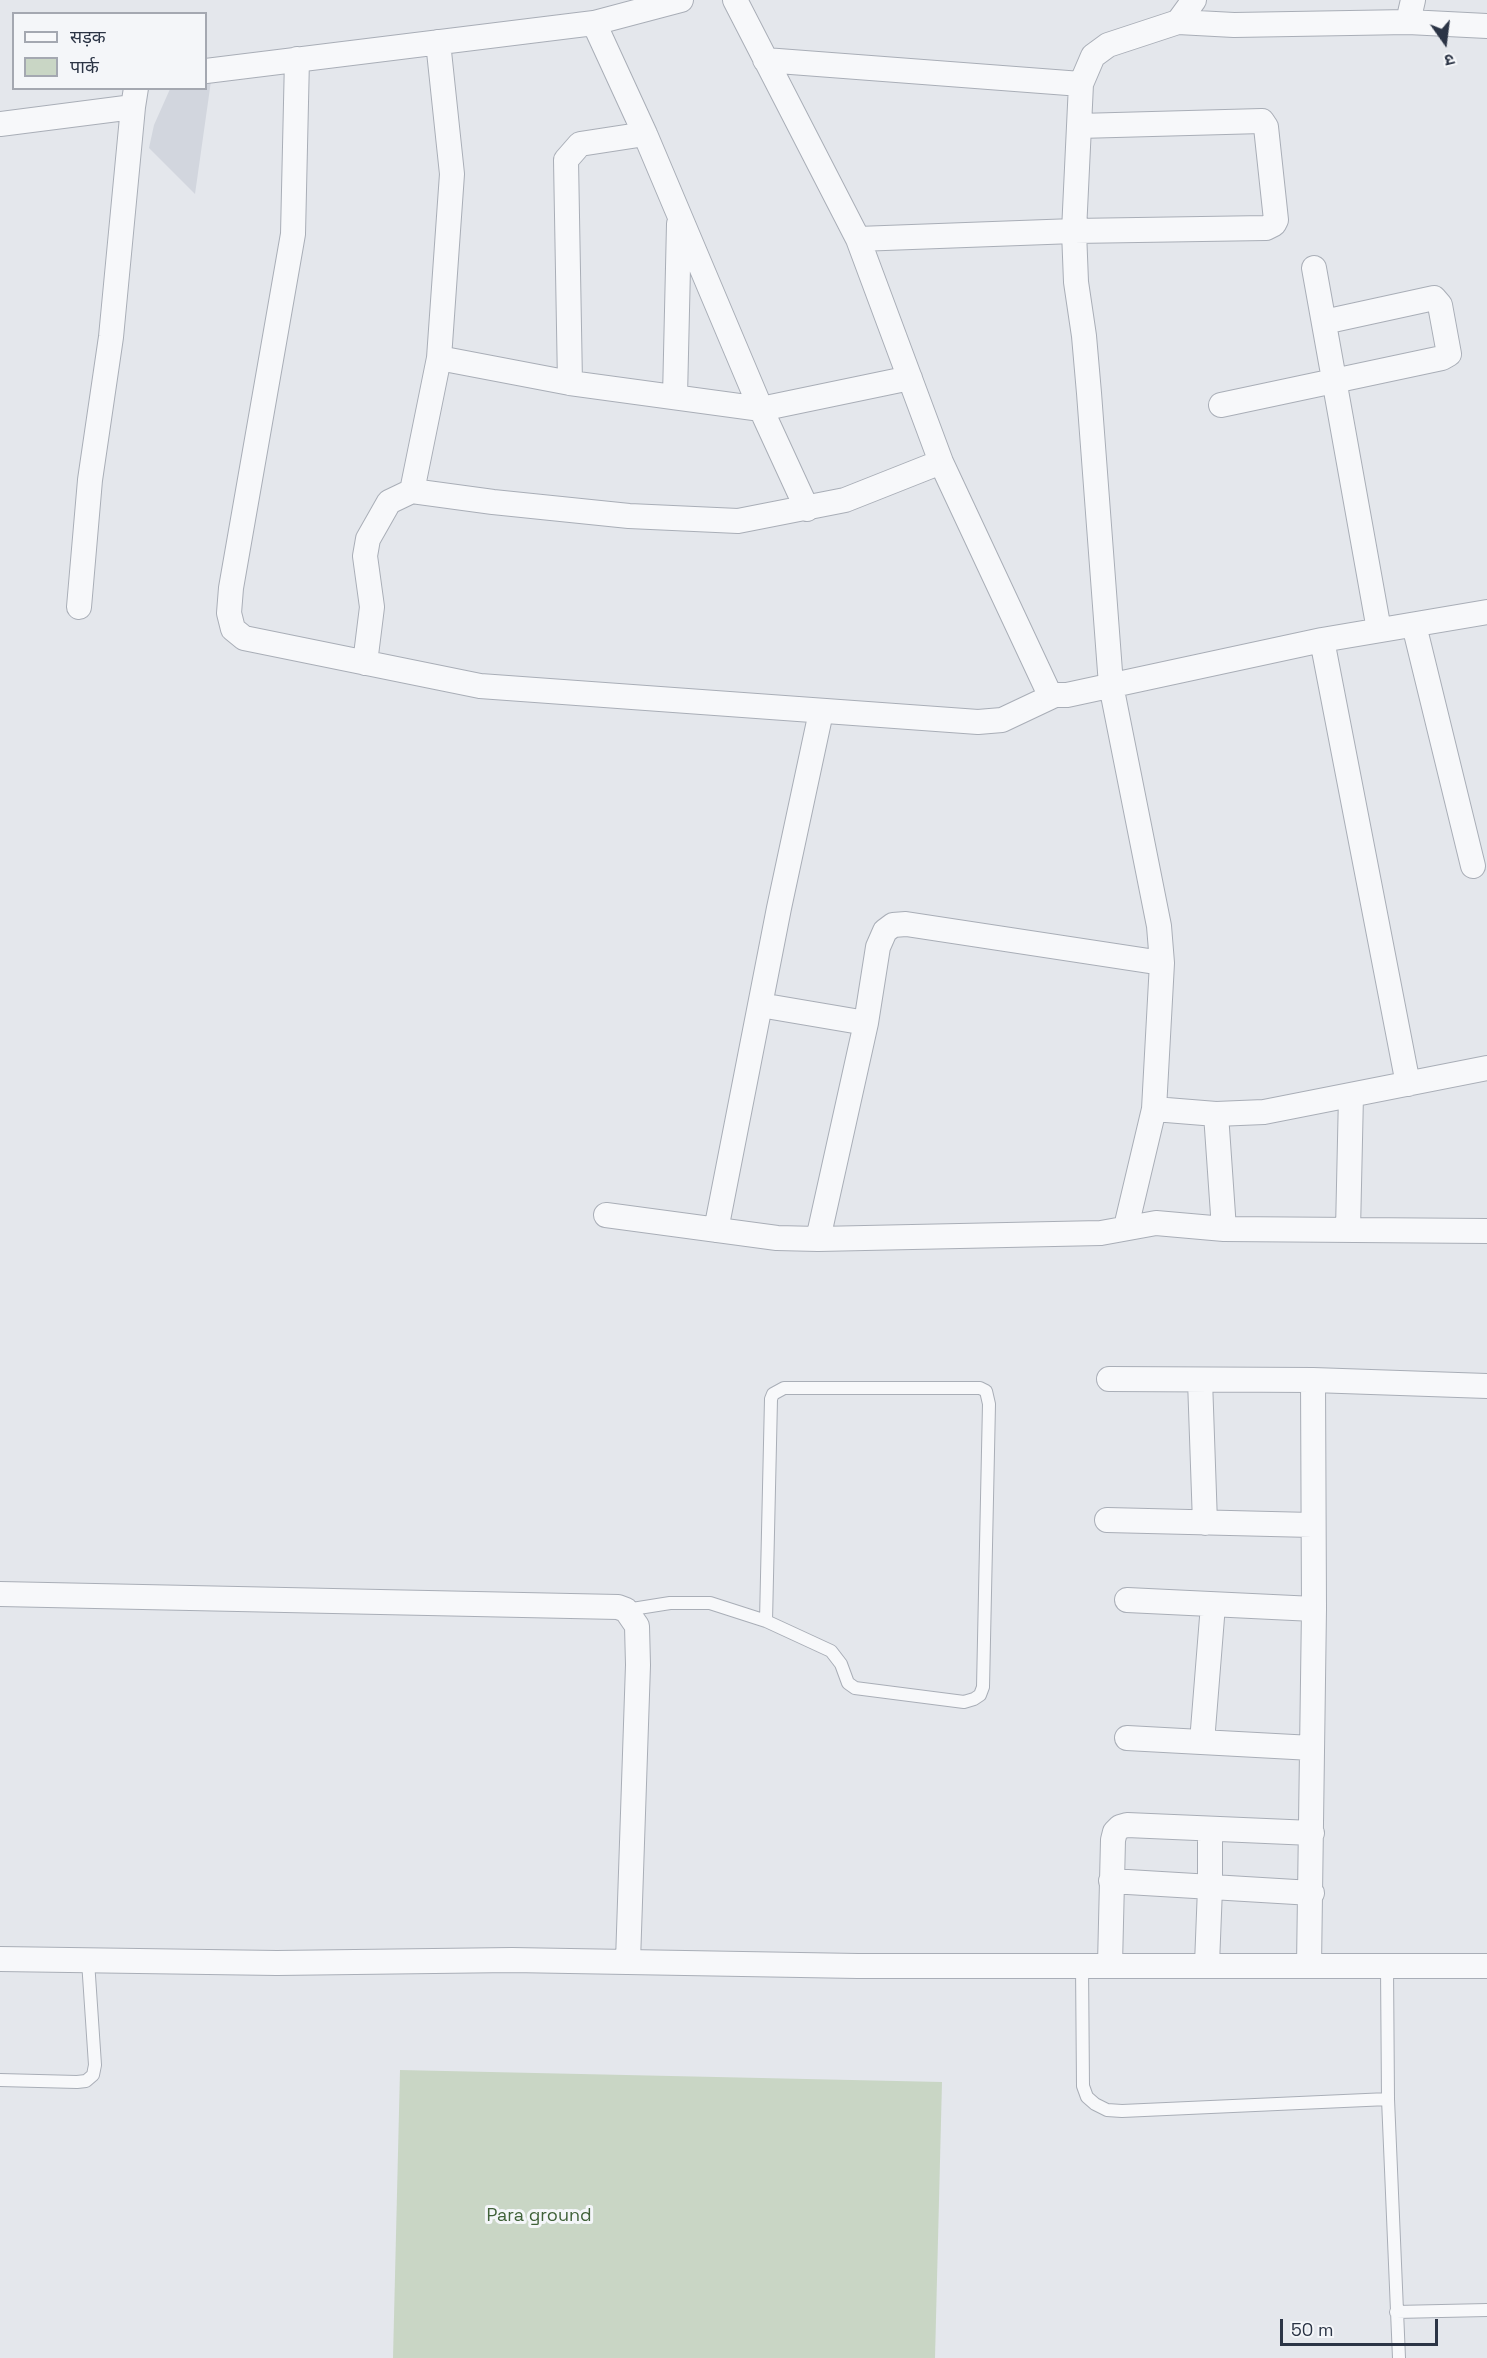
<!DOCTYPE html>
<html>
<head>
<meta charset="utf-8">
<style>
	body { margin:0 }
	#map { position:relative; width:1487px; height:2358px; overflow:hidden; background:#e4e7ec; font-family:"Space Grotesk","Noto Sans Devanagari",sans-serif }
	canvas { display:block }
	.legend { position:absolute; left:12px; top:12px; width:195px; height:78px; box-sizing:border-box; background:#f4f6f9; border:2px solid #a4a8b1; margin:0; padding:8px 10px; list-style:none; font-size:18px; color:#2b3445 }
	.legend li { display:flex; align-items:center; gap:12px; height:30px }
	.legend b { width:30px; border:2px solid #a4a8b1 }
	.north { position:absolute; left:1415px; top:12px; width:60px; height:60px; -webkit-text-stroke:4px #f4f6f9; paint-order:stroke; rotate:166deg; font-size:16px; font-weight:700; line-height:24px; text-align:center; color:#2b3445 }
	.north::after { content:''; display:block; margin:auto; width:21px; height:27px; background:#2b3445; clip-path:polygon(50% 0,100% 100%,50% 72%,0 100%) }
	.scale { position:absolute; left:1280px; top:2319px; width:158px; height:27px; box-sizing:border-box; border:3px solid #2b3445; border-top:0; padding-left:8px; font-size:18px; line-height:21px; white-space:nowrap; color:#2b3445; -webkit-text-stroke:4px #f4f6f9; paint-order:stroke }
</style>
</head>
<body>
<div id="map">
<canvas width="1487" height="2358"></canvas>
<ul class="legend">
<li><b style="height:8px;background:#f7f8fa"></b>सड़क</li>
<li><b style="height:16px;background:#c9d6c5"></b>पार्क</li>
</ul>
<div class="north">उ</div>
<div class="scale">50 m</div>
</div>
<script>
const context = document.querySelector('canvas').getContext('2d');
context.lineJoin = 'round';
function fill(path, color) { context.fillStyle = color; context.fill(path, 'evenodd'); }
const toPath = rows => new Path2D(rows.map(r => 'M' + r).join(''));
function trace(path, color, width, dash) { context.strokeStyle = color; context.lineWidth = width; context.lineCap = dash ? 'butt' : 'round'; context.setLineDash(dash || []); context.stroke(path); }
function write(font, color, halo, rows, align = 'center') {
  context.font = font + ' "Space Grotesk",sans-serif'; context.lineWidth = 6; context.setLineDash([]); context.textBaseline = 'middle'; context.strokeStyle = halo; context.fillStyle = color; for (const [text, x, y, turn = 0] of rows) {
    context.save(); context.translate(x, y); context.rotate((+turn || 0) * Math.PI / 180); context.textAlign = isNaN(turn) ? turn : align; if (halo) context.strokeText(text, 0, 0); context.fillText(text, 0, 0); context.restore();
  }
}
const built = toPath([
	[211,81,195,194,149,148,154,125,170,89,206,88,206,82]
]);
const green = toPath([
	[400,2070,942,2082,935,2358,393,2358]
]);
const lane = toPath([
	[626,1610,670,1603,710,1603,766,1621,831,1651,841,1664,848,1683,855,1688,964,1702,974,1699,980,1695,983,1687,989,1404,986,1391,980,1388,784,1388,773,1394,771,1399,766,1621],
	[1082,1965,1083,2086,1087,2097,1095,2104,1107,2110,1122,2111,1388,2099],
	[1387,1967,1388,2099,1399,2358],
	[0,2080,77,2082,86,2081,93,2075,95,2065,88,1961],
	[1396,2312,1487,2310]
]);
const street = toPath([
	[735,0,858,239,941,462,1049,693,1055,695,1067,695,1322,640,1487,612],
	[1178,22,1234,25,1408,22,1487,26],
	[1408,22,1413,0],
	[594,23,645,134,761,409,807,509],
	[438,42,452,174,439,358,412,491,493,502,629,516,738,521,845,500,941,462],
	[297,59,293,234,231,588,229,613,233,629,244,638,480,686,978,722,1002,720,1055,695],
	[765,60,1081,84],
	[206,71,594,23,681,0],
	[0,124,133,107,136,88],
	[858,239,1074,231,1266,228,1274,224,1276,220,1266,127,1262,121,1079,126],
	[1314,268,1379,630],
	[439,358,570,383,761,409,910,378],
	[570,383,566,160,580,144,645,134],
	[675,397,679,224],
	[1221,405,1442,358,1449,354,1440,305,1434,298,1324,322],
	[79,607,90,480,111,337,133,107],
	[1414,625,1473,866],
	[1322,640,1408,1084],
	[365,663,372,607,365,556,368,539,389,502,412,491],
	[760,1005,866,1023,818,1239],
	[866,1023,878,947,885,931,893,925,906,924,1162,963],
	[1154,1109,1216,1114,1264,1112,1487,1068],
	[1216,1114,1224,1229],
	[606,1215,777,1238,818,1239,1101,1233,1156,1223,1224,1229,1487,1231],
	[1126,1227,1154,1109,1162,963,1159,926,1111,685,1089,393,1084,336,1076,282,1074,231,1081,84,1093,56,1108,45,1178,22,1194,0],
	[716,1230,779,908,821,712],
	[1348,1230,1351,1095],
	[1109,1379,1313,1380,1314,1609,1309,1966],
	[1200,1380,1205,1523],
	[1313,1380,1487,1386],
	[1107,1520,1312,1525],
	[0,1594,618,1607,626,1610,637,1626,638,1665,628,1961],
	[1127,1600,1314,1609],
	[1127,1738,1312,1748],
	[1202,1742,1213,1605],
	[1111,1881,1312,1893],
	[0,1959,277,1963,512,1960,858,1966,1487,1966],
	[1110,1964,1113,1840,1115,1832,1120,1827,1127,1825,1312,1833],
	[1207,1964,1210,1888,1210,1829]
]);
const parkNames = [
	["Para ground",539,2216]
];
fill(built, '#d2d6de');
fill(green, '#c9d6c5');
trace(lane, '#a9aeb7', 14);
trace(street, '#a9aeb7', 26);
trace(lane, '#f7f8fa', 12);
trace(street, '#f7f8fa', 24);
write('18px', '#3f6138', '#f4f6f9', parkNames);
</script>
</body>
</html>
